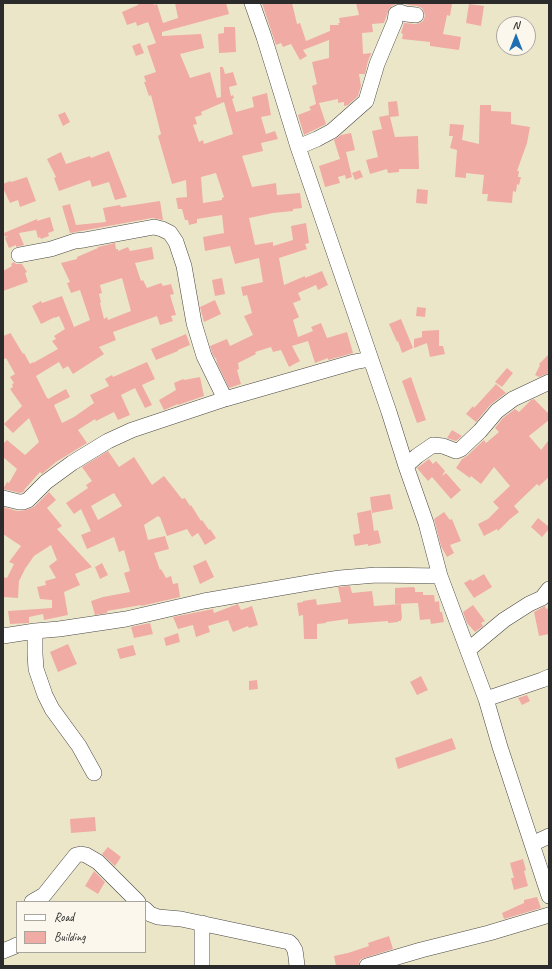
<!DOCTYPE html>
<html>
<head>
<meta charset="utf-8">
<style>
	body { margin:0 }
	#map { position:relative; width:552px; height:969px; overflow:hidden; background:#ece6c9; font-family:Caveat,sans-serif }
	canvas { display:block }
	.frame { position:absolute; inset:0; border:4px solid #2b2b2b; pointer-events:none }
	.legend { position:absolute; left:16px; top:901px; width:130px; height:52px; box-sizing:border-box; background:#fbf7ec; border:1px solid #a8a59f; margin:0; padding:5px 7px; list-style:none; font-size:12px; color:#2b2b2b }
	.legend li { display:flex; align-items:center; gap:8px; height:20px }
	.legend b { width:20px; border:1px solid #a8a59f }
	.north { position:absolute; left:496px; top:16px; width:40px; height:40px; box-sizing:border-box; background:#fbf7ec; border:1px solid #a8a59f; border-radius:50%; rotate:0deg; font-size:11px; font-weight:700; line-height:16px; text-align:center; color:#2b2b2b }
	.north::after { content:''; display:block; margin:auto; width:14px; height:18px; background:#1f6fb2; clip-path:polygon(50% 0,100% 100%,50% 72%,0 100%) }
</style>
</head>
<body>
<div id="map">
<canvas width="552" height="969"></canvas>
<div class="frame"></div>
<ul class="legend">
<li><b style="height:5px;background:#fff"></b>Road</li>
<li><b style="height:11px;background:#f0aba5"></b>Building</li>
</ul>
<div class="north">N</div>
</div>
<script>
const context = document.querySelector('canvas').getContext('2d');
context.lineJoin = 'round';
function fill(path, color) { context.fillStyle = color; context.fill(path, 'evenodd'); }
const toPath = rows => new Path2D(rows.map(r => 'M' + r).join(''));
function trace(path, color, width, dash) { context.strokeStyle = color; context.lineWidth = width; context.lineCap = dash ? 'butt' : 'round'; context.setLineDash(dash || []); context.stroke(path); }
const building = toPath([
	[138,3,153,3,154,5,157,4,163,23,178,18,175,3,226,3,229,14,162,32,162,36,201,34,204,48,180,54,190,78,210,72,217,98,221,97,220,67,223,67,225,74,233,72,237,85,229,87,231,96,233,95,234,98,232,99,236,112,254,107,252,97,267,93,271,115,261,117,266,134,275,131,278,139,261,143,263,151,242,156,252,187,276,183,277,195,300,193,302,208,293,209,293,211,273,213,249,218,255,245,273,242,273,246,293,240,291,226,306,223,309,243,305,244,307,249,279,258,284,285,305,276,305,278,322,271,328,285,318,290,316,285,298,293,301,300,293,303,299,317,293,320,298,337,313,331,311,327,321,323,327,338,347,332,353,353,328,360,328,358,315,363,308,341,292,346,300,361,289,367,281,350,273,352,271,347,255,352,256,354,238,363,239,369,237,370,241,384,229,388,217,363,216,358,215,358,212,353,210,346,227,339,230,346,253,335,244,316,252,313,247,295,243,296,241,287,263,282,259,258,235,264,230,246,205,251,203,237,224,233,222,215,197,219,197,223,189,225,188,220,185,220,182,209,178,209,176,198,187,197,186,180,172,184,158,136,161,134,151,95,149,96,144,82,146,82,144,76,156,72,147,46,156,43,148,22,137,26,136,22,127,25,122,12,138,5],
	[224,102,233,134,204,144,203,140,199,142,193,125,197,124,195,117,202,115,201,112],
	[216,173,224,197,222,198,222,200,203,203,201,177],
	[262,3,292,3,297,24,300,23,306,41,330,31,330,25,339,25,338,23,340,23,339,18,359,15,356,3,443,3,452,4,450,16,447,15,443,34,461,37,459,50,430,46,430,42,402,39,403,34,401,33,404,23,415,24,420,23,423,21,425,16,424,12,422,8,417,6,408,5,403,3,399,3,392,6,389,9,384,23,372,24,373,32,362,33,363,54,371,53,371,54,368,61,365,74,359,74,361,86,358,96,348,105,344,106,344,102,338,103,338,99,319,103,326,124,304,135,298,115,311,110,309,107,316,104,312,86,317,84,312,62,329,58,329,40,303,50,307,56,300,60,291,44,283,47,281,43,276,45],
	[469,4,484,6,481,26,466,23],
	[224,27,235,27,236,52,219,53,218,34,224,33],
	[140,43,144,53,136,56,132,46],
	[397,101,399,116,390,117,395,137,418,136,419,169,399,169,399,172,388,173,387,169,370,174,366,160,378,157,372,131,382,129,379,117,389,115,389,116,388,102],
	[480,105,491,105,491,111,511,112,511,124,530,127,527,143,517,171,519,171,518,177,521,177,519,185,517,184,516,192,513,191,512,203,487,201,488,194,482,194,484,175,466,173,466,178,455,177,457,150,450,148,453,136,449,136,450,124,464,125,462,140,479,144],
	[65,112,70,122,63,126,58,115],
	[351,133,355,150,346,152,352,177,346,179,345,175,338,177,340,183,325,187,319,166,340,159,334,140,341,135],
	[109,151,127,197,115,200,109,182,92,187,90,180,59,191,54,178,56,177,47,159,61,152,66,164,90,156,91,158],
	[360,170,363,177,355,180,352,173],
	[27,177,36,201,20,207,18,200,10,203,3,188,3,184,10,181,11,182],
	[417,189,428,190,427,204,416,203],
	[160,201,163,220,152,218,70,233,62,206,70,204,76,225,106,222,103,208,120,205,121,207],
	[50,217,54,231,48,233,49,236,41,239,40,237,38,238,36,230,19,233,24,245,16,247,16,245,9,248,5,238,9,236,5,237,4,233,37,219,37,221],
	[115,243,116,249,118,249,118,251,128,247,130,251,152,247,154,259,135,263,141,281,143,280,147,288,161,283,163,286,171,284,174,294,170,295,176,315,171,316,173,321,160,325,157,316,113,332,116,340,99,347,104,354,73,374,68,366,63,369,59,362,36,376,47,398,48,398,48,399,66,389,70,397,54,405,62,423,74,417,94,403,90,395,109,386,105,379,112,375,113,377,147,362,155,379,142,385,152,405,145,408,135,388,121,395,130,415,118,420,114,412,96,421,95,419,78,430,87,443,56,462,42,474,40,472,24,490,25,490,23,492,20,493,3,489,7,482,9,483,17,469,3,457,3,444,7,440,25,455,39,442,29,418,13,433,4,424,22,406,10,389,13,387,12,384,14,383,10,377,15,374,6,358,3,360,3,336,11,333,11,334,23,354,24,353,30,364,33,362,33,363,58,349,52,341,56,339,54,336,65,329,59,316,55,318,55,317,41,324,32,306,41,301,42,303,62,296,74,327,90,320,80,290,71,293,67,283,70,282,61,263,77,259,77,257,98,248,98,247],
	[122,278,131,311,108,320,107,317,104,319,100,303,101,302,99,294,102,293,100,285],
	[14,262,16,264,22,264,27,272,25,273,28,282,3,291,3,271,12,266,11,264],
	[222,278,225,294,215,296,212,280],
	[215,300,221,314,204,322,200,307],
	[417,307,426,308,425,317,416,316],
	[401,319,413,348,402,353,398,341,397,342,389,324],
	[439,330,439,346,443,346,445,354,430,357,427,343,414,348,414,339,422,337,422,331],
	[186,334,190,345,178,350,178,351,156,360,151,349],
	[549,354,549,373,539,377,535,375,540,365,539,364],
	[507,368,513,373,502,387,495,382],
	[200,377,204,396,178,405,178,404,164,410,159,400,176,390,174,383,183,379,184,380],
	[411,377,426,420,417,423,402,381],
	[496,384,506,393,490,405,476,422,466,414,473,406,474,408],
	[534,399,549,414,549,420,529,436,541,450,549,440,549,477,539,486,537,484,514,506,519,512,510,519,498,531,497,529,484,536,478,524,488,519,499,508,493,502,510,486,494,467,481,484,471,476,470,478,456,468,462,459,467,456,484,440,486,443,499,432,495,428,503,418,515,409,519,412,531,400],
	[452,430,462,436,456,441,447,438],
	[108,451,119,467,134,457,152,485,164,476,182,499,185,498,190,506,191,505,201,521,202,520,209,530,210,529,216,538,205,545,198,533,192,537,187,529,167,536,160,517,159,517,158,516,144,525,148,540,165,536,169,549,154,553,160,570,161,569,166,578,171,576,173,584,178,583,180,597,141,606,141,605,107,611,107,613,95,615,91,601,103,597,130,592,124,573,130,571,124,550,119,552,114,537,87,549,81,535,91,531,81,509,74,514,66,503,88,488,86,485,92,481,82,467],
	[114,493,122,506,98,520,91,506],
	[429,459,433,464,436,461,445,471,442,476,446,473,461,490,451,499,432,477,428,481,417,468],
	[49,492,56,500,47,508,62,526,57,529,92,567,75,574,80,585,64,592,68,615,44,620,43,614,29,617,29,623,10,624,8,611,52,608,52,600,40,599,37,587,46,585,45,581,56,578,49,566,57,560,51,545,34,556,25,569,19,581,18,598,3,597,3,577,7,578,14,564,9,562,21,546,3,534,3,507,17,511,26,510,34,507],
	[390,494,393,509,372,513,370,497],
	[371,510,374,531,378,530,381,543,368,546,368,544,355,546,353,535,360,533,357,513],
	[444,512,450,520,452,519,461,541,450,545,454,553,447,557,441,546,434,519],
	[538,518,549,527,549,529,542,537,531,527],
	[206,560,214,577,200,584,193,566],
	[102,563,108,575,100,579,95,567],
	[484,574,492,587,474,598,464,583,471,579,472,581],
	[350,586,352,593,372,591,374,606,401,604,402,619,401,619,401,621,398,621,398,622,388,623,388,621,348,624,348,619,326,622,326,623,317,624,317,639,304,639,303,615,299,616,297,603,303,602,303,601,316,599,317,605,341,602,338,587],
	[414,587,414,588,415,588,415,592,423,592,423,595,434,595,435,602,439,601,440,612,442,612,444,622,431,624,430,619,420,620,418,603,395,604,395,588],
	[238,604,241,610,252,606,258,625,249,628,248,626,233,632,228,620,208,626,210,632,196,637,193,625,178,629,173,617,213,609,214,613],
	[473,605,485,621,481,623,483,626,475,632,467,623,463,612],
	[545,606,546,609,549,608,549,634,539,636,534,612],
	[150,623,153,634,134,638,131,627],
	[178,633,180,642,166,646,164,638],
	[68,644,77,664,58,672,50,652],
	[133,645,136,655,120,659,117,649],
	[421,676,428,690,417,695,410,682],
	[257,680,258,689,249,690,249,681],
	[527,695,530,701,522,705,518,698],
	[452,738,456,749,398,769,395,758],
	[95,817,96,831,71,833,70,819],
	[108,847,121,857,115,866,102,854],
	[523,859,526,870,524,871,528,886,514,890,511,878,514,878,510,863],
	[94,871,105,882,98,894,85,886],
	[537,897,541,908,504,919,502,913,524,903,524,900],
	[389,936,393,949,364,958,360,960,358,966,336,966,334,956,348,953,369,946,368,943]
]);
const minor = toPath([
	[252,3,264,37,298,147,389,412,406,466,426,523,440,576,486,699,500,747,549,896],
	[298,147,317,139,332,131,366,101,377,64,395,21,396,14,400,12,406,14,416,15],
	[19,255,51,249,75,241,84,240,154,227,162,229,170,233,176,242,184,266,194,323,204,356,225,399],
	[406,466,417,456,433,445,443,446,456,451,461,449,480,431,497,411,513,399,549,382],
	[3,498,19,502,23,502,28,500,46,482,72,463,108,441,132,430,225,399,354,362,370,359],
	[35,631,35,654,36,669,45,695,52,709,79,746,94,773],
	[3,636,35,631,59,629,126,619,204,601,314,582,340,578,376,575,440,576],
	[468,650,504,620,529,604,542,598,549,589],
	[486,699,542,680,549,677],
	[532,844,549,836],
	[32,902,44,895,76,855,81,854,86,855,98,862,138,902],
	[145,909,150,914,158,917,181,919,289,942,292,945,295,950,296,957,297,966],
	[3,951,13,947,17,945],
	[202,966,202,923],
	[367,966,421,950,489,933,549,915]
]);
fill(building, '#f0aba5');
trace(minor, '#484743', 16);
trace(minor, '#fff', 15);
</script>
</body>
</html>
